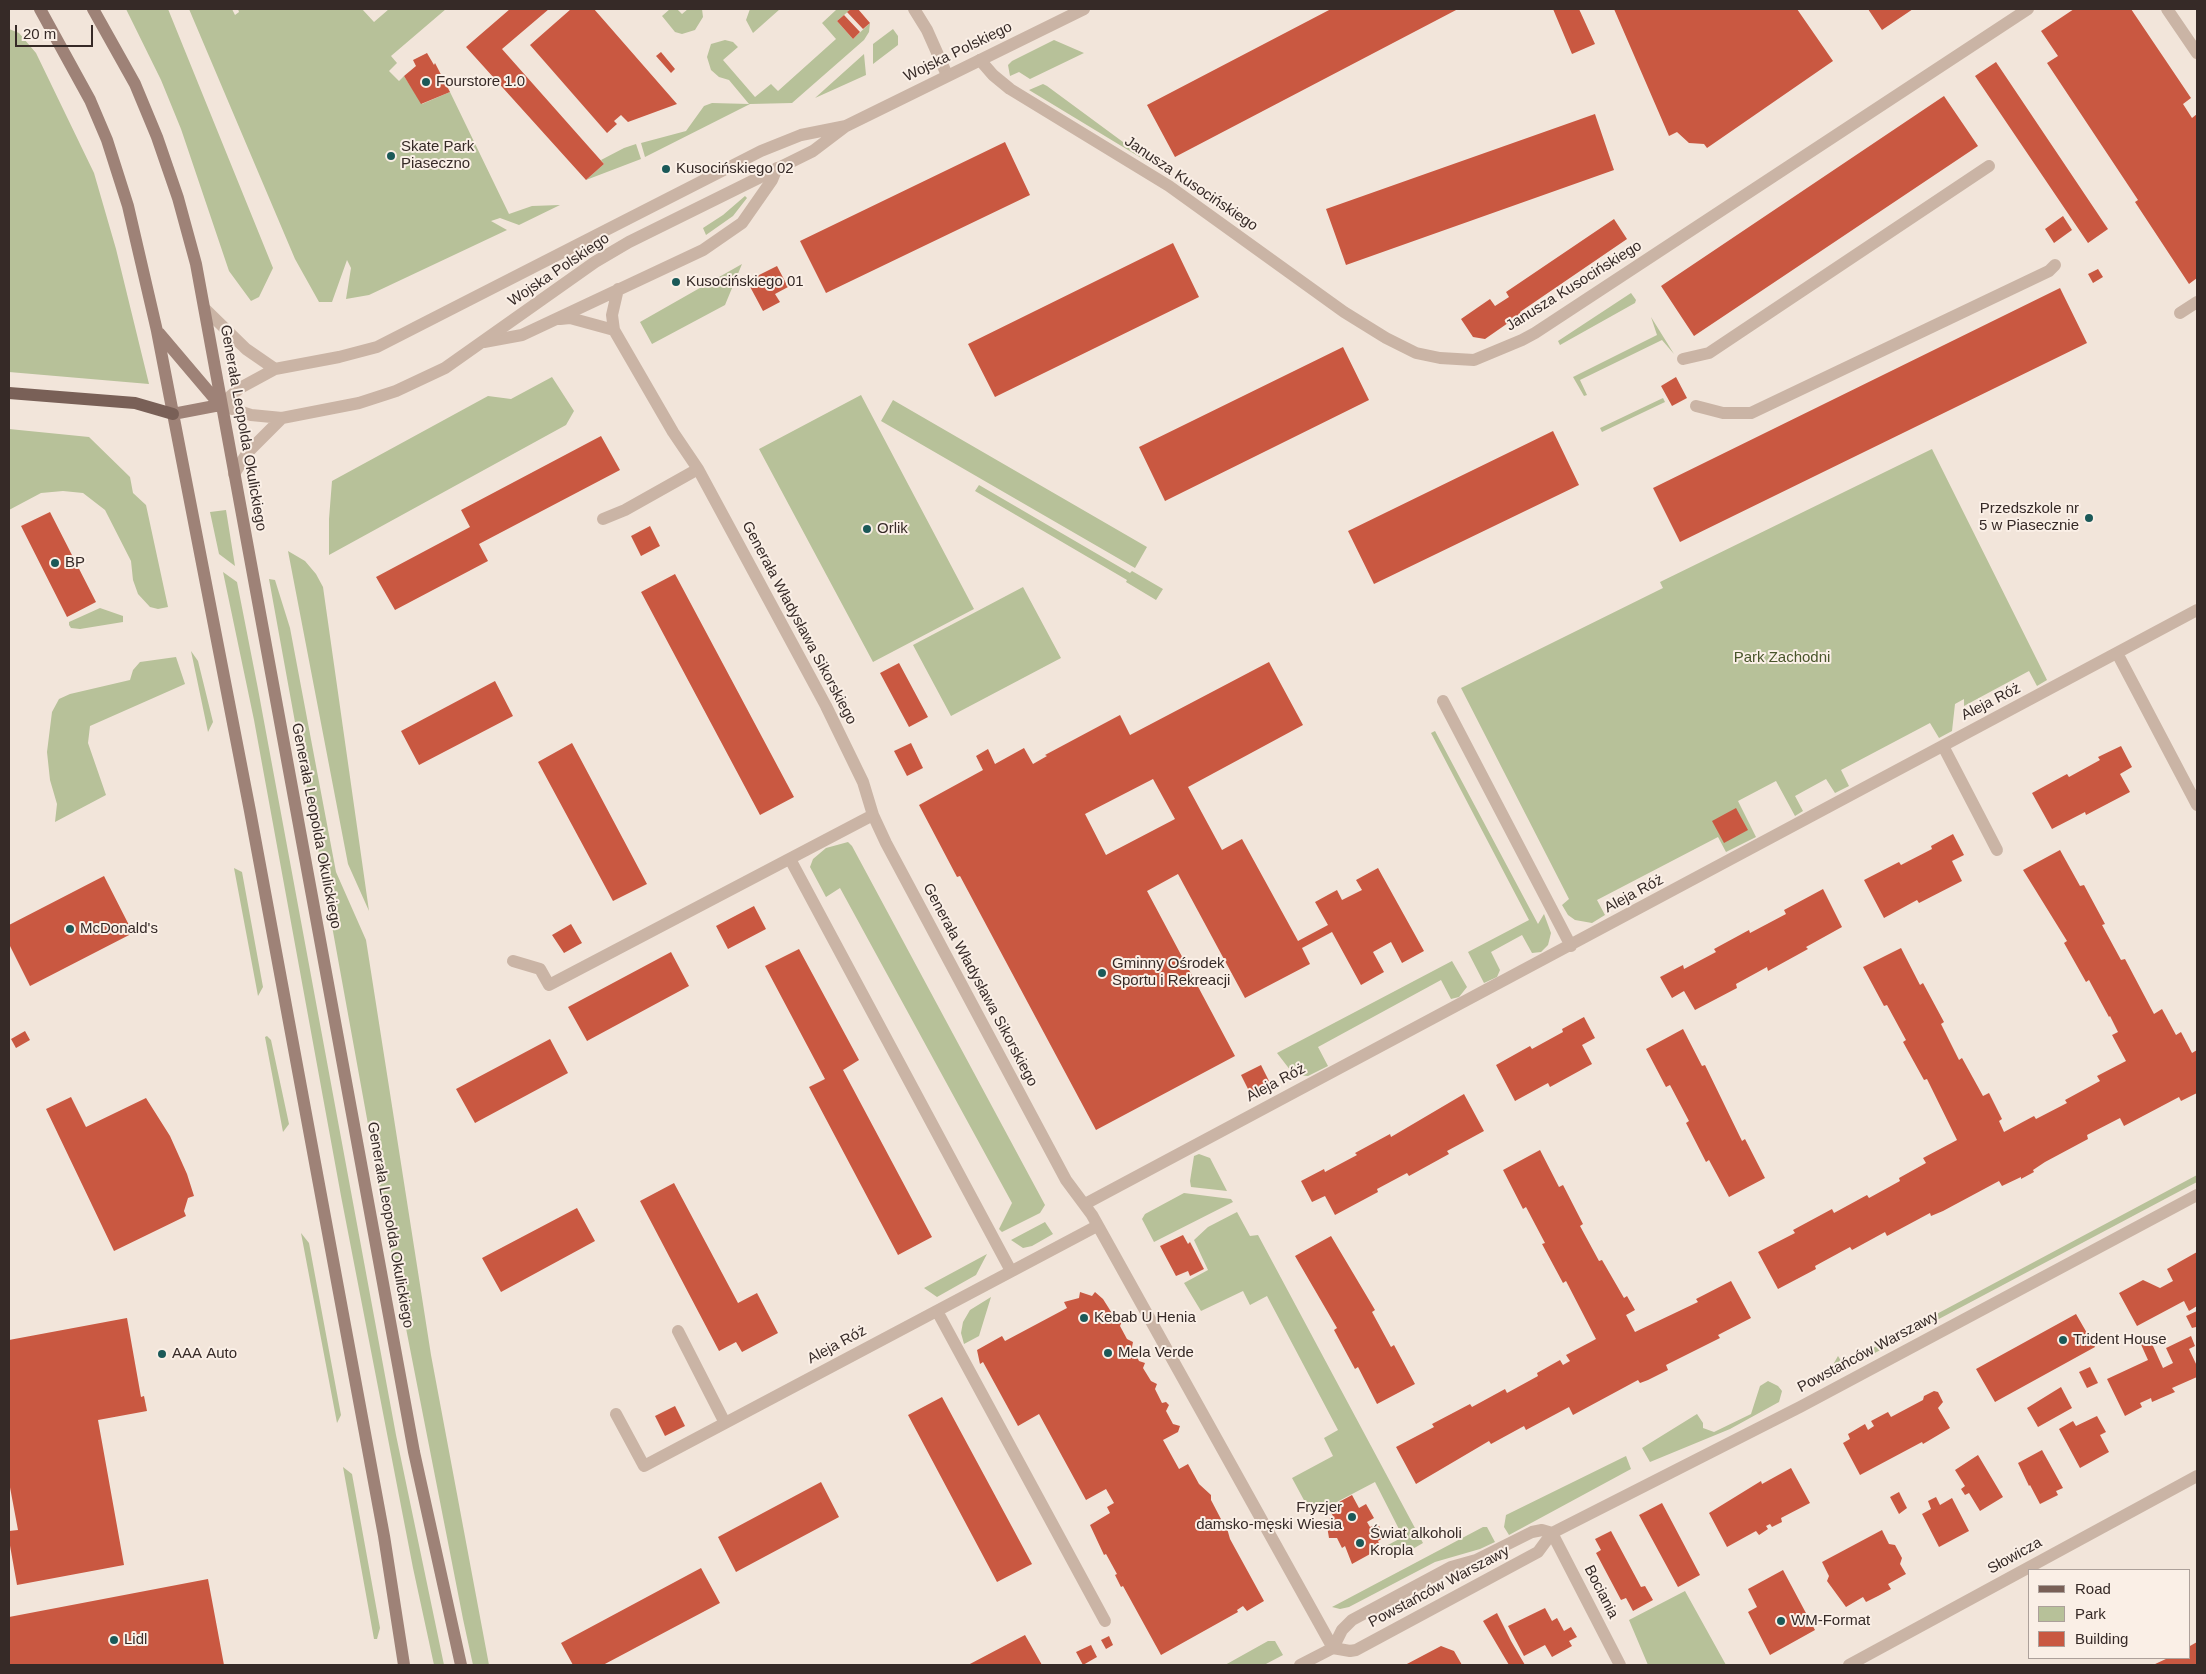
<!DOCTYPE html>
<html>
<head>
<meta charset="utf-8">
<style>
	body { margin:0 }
	#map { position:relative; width:2206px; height:1674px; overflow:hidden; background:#f2e5da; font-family:Helvetica,sans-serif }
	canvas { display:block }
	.frame { position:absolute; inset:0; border:10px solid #362a27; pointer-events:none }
	.legend { position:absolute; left:2028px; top:1569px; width:162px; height:90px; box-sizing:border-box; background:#faefe6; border:1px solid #aca09a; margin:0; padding:6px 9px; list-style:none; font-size:15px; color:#362a27 }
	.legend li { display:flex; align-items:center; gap:10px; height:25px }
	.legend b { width:25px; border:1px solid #aca09a }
	.scale { position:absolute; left:15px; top:25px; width:78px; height:22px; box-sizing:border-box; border:2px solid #362a27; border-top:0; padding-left:6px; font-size:15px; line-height:18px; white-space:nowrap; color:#362a27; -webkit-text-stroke:4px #faefe6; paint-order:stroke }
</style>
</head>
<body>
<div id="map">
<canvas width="2206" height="1674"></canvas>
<div class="frame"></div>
<ul class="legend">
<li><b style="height:6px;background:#796057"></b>Road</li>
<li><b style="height:14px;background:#b7c199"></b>Park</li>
<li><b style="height:14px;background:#c95841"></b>Building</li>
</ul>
<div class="scale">20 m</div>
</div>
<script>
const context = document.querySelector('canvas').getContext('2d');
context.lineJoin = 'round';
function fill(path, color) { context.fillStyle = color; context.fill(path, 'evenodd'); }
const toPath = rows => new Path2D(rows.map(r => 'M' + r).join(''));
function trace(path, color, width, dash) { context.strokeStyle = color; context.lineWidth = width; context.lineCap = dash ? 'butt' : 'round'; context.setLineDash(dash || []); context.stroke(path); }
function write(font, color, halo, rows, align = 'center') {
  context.font = font + ' Helvetica,sans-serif'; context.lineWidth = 4; context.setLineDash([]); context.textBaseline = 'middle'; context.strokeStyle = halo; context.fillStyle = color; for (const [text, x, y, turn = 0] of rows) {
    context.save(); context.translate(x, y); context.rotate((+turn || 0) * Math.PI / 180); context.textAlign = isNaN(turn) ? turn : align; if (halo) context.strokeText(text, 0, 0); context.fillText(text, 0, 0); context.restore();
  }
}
const green = toPath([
	[126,9,168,9,273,268,259,297,251,301,229,271,181,129,161,80],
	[189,9,232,9,235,15,239,12,238,9,362,9,374,22,389,9,446,9,391,56,397,63,389,71,399,81,404,76,422,104,450,92,509,214,532,206,560,205,519,225,500,218,491,221,507,230,369,295,346,299,351,268,347,260,332,302,319,302,295,259],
	[670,9,677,9,682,14,688,9,702,9,703,17,695,30,682,34,675,32,662,16],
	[750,9,780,9,753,33,746,20],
	[835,9,851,9,837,21,853,39,870,23,869,32,864,40,792,103,750,104,645,157,641,143,686,131,704,106,712,103,749,104,729,80,719,77,711,70,707,57,711,44,725,40,733,42,738,47,723,60,755,97,771,84,778,91,836,39,822,23,836,10],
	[9,29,19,33,36,53,94,173,116,249,149,384,9,372],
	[893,29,898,36,898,45,873,64,873,44],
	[1054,40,1084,53,1030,79,1019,72,1010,76,1008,65,1012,61],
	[864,54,866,75,815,98],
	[1043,84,1047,86,1161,170,1029,90],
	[636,144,641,159,586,180,604,164,601,160,624,148],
	[745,196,747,198,733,216,706,235,703,228,723,215],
	[742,264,725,305,652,344,640,322],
	[1631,293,1636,300,1635,303,1560,345,1558,341],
	[1651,317,1674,354,1662,340,1580,380,1587,395,1584,396,1573,377,1657,335],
	[552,377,574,411,566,425,329,555,329,519,332,481,488,396,511,399],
	[861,395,974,609,873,662,759,449],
	[1663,398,1665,402,1602,432,1600,428],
	[893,400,1147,547,1135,568,881,421],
	[9,429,89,437,130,477,133,493,146,505,168,607,158,609,150,607,138,594,133,580,131,561,105,510,83,493,63,491,41,493,9,510],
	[1932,449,2047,680,2037,686,2029,671,1964,706,1964,699,1955,704,1952,731,1939,738,1930,723,1841,770,1849,786,1835,793,1826,779,1795,796,1803,811,1795,816,1776,781,1738,801,1756,837,1726,852,1718,837,1597,900,1605,915,1592,923,1575,920,1568,915,1562,905,1569,899,1461,688,1663,588,1660,582],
	[979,485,1130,573,1132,571,1163,589,1156,600,1126,582,1127,580,975,491],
	[226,510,235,566,219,554,210,512],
	[288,551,305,561,316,574,323,587,369,911,348,864],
	[223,572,237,582,258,689,396,1435,444,1665,434,1665,413,1568,341,1196,254,720],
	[269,579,275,580,290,628,336,872,366,940,431,1355,489,1665,473,1665,463,1619,393,1262],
	[1023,587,1061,658,951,716,913,645],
	[100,608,123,616,123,622,80,629,71,628,69,625,69,622],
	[191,651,198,661,213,722,208,732],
	[176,657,185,684,90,726,88,743,106,795,55,822,57,804,50,780,47,752,52,712,59,699,70,694,130,680,133,670,140,662],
	[1435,731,1538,924,1544,914,1551,933,1548,945,1541,952,1532,953,1522,935,1491,952,1500,970,1497,977,1484,983,1468,952,1529,920,1431,733],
	[848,842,852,846,1045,1205,1040,1213,1002,1232,999,1229,1012,1203,840,888,826,897,810,867,813,859,826,848],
	[234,868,242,872,263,987,258,996],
	[1452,961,1467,987,1459,997,1451,999,1441,980,1318,1047,1328,1066,1308,1076,1294,1075,1277,1053],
	[267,1036,271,1040,289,1124,283,1132,265,1037],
	[1199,1154,1210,1158,1227,1191,1191,1187,1190,1181,1194,1156],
	[2197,1175,2197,1182,1839,1372,1834,1363,1838,1356,1843,1364],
	[1184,1193,1231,1199,1233,1202,1154,1242,1142,1219,1145,1214],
	[1237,1212,1250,1236,1258,1235,1423,1543,1397,1558,1393,1556,1386,1546,1403,1537,1375,1482,1312,1515,1292,1478,1333,1456,1324,1438,1338,1430,1267,1296,1250,1305,1243,1291,1201,1311,1184,1283,1208,1270,1194,1240,1208,1227],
	[1045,1222,1053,1234,1032,1246,1023,1248,1011,1240],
	[301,1233,309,1243,341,1415,337,1423],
	[987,1254,976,1275,937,1297,924,1288],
	[991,1297,979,1336,964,1344,961,1333,963,1322,970,1310],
	[1768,1381,1778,1386,1782,1391,1779,1402,1730,1429,1650,1462,1642,1448,1697,1414,1703,1423,1703,1428,1714,1432,1751,1414,1760,1386],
	[1626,1456,1631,1469,1509,1535,1504,1527,1506,1515],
	[343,1467,352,1474,380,1628,377,1639,374,1639],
	[1483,1527,1487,1527,1495,1542,1480,1549,1435,1562,1349,1607,1340,1609,1332,1607],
	[1685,1591,1726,1665,1648,1665,1629,1620],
	[1268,1641,1275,1641,1283,1655,1264,1665,1225,1665]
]);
const building = toPath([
	[510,9,549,9,502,49,604,164,586,180,466,47],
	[571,9,594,9,677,104,628,122,621,115,614,121,617,124,607,133,530,45],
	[851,9,858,9,870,23,863,29,847,12],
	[1331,9,1458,9,1175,157,1147,105],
	[1553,9,1579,9,1595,44,1572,54],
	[1614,9,1797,9,1833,61,1707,148,1704,144,1689,143,1677,132,1669,136],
	[1868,9,1913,9,1882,30],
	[2074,9,2131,9,2191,98,2183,104,2192,118,2197,114,2197,278,2189,284,2135,202,2138,200,2047,63,2058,56,2041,31],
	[844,15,860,32,853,39,837,21],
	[661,52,675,69,671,73,656,56],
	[427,53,434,65,435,63,450,92,421,104,404,76,416,66,413,60],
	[1996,62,2108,229,2088,243,1975,76],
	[1944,96,1978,146,1694,336,1661,286],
	[1595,114,1614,170,1346,265,1326,209],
	[1005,142,1030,195,826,293,800,241],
	[2063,216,2072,230,2054,243,2045,229],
	[1614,219,1627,239,1520,312,1521,314,1485,339,1473,337,1461,319,1490,299,1495,306,1509,297,1506,292],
	[1173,243,1199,297,995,397,968,344],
	[777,266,788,287,775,294,780,302,763,311,747,281],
	[2098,269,2103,277,2093,283,2088,274],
	[2060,288,2087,343,1680,542,1653,488],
	[1343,347,1369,400,1165,501,1139,447],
	[1676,377,1687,398,1672,406,1661,386],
	[1553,431,1579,485,1374,584,1348,531],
	[601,436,620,470,479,544,488,561,395,610,376,577,470,527,461,510],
	[50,512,96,602,67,617,21,526],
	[650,526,660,546,641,556,631,536],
	[675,574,794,797,760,815,641,592],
	[1269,662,1303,725,1188,787,1222,850,1242,839,1298,941,1328,925,1315,902,1337,890,1342,900,1362,890,1356,880,1378,868,1424,951,1402,963,1391,942,1373,952,1384,972,1361,985,1332,932,1302,948,1310,964,1245,998,1178,874,1147,891,1235,1056,1096,1130,960,876,957,877,919,805,983,770,976,756,988,749,995,764,1024,748,1033,764,1047,756,1045,755,1120,715,1130,735],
	[1153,779,1175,819,1106,855,1085,814],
	[899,663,928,717,909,727,880,673],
	[495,681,513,716,419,765,401,731],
	[572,743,647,884,613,901,538,762],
	[911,743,923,768,907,776,894,751],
	[2121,746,2132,767,2120,774,2130,792,2086,815,2085,812,2052,829,2032,793,2067,774,2069,777,2100,760,2098,757],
	[1736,808,1748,830,1724,843,1712,821],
	[1953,834,1964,855,1952,861,1962,881,1919,903,1917,900,1884,918,1864,880,1899,862,1901,865,1932,849,1931,846],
	[2060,850,2080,886,2084,885,2105,924,2102,925,2121,960,2125,959,2154,1014,2162,1009,2176,1035,2181,1032,2192,1053,2197,1050,2197,1093,2181,1101,2179,1097,2124,1126,2120,1118,2087,1135,2088,1139,2045,1162,2033,1170,2034,1172,2021,1179,2021,1177,2002,1186,1999,1181,1943,1211,1931,1216,1930,1213,1887,1236,1885,1232,1852,1250,1850,1247,1815,1266,1816,1269,1778,1289,1758,1252,1795,1233,1793,1230,1832,1209,1834,1213,1867,1195,1869,1198,1900,1181,1899,1178,1926,1163,1923,1158,1957,1140,1927,1079,1924,1080,1903,1042,1906,1040,1887,1005,1884,1006,1863,967,1901,948,1920,985,1923,983,1944,1022,1941,1024,1959,1060,1962,1058,1983,1096,1989,1093,2002,1119,1999,1121,2004,1132,2034,1116,2036,1119,2067,1103,2065,1100,2100,1081,2097,1076,2126,1061,2112,1035,2118,1032,2110,1016,2109,1017,2089,980,2086,982,2064,943,2067,941,2023,870],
	[104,876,133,933,30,986,9,944,9,925],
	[1823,889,1842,927,1806,947,1808,949,1768,971,1767,967,1736,984,1737,988,1695,1010,1684,991,1672,998,1660,977,1683,965,1684,969,1716,952,1714,949,1749,930,1750,933,1786,914,1784,910],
	[754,906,766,929,728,949,716,926],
	[571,924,582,943,564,953,552,935],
	[799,949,859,1060,843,1070,932,1237,898,1255,809,1087,825,1079,765,966],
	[671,952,689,986,587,1041,568,1007],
	[1584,1017,1595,1038,1582,1045,1592,1064,1550,1087,1548,1083,1515,1101,1496,1065,1530,1046,1532,1049,1563,1032,1562,1029],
	[1683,1029,1702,1066,1705,1065,1742,1141,1745,1139,1765,1178,1729,1197,1709,1160,1706,1162,1686,1123,1689,1121,1670,1085,1666,1087,1646,1049],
	[25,1031,30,1040,16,1048,11,1039],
	[550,1039,568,1073,475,1123,456,1089],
	[1261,1065,1271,1085,1251,1095,1241,1075],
	[1464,1094,1484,1131,1447,1151,1449,1154,1409,1176,1407,1173,1377,1189,1378,1192,1335,1215,1325,1196,1312,1202,1301,1181,1324,1169,1325,1172,1357,1155,1355,1153,1390,1134,1391,1137],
	[71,1097,86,1127,146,1098,170,1136,187,1174,194,1196,188,1198,184,1211,186,1216,114,1251,46,1109],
	[1540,1150,1559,1187,1563,1185,1583,1224,1580,1226,1599,1261,1602,1260,1624,1298,1627,1296,1635,1310,1626,1315,1635,1332,1698,1302,1696,1299,1731,1281,1751,1318,1718,1335,1720,1338,1666,1365,1668,1370,1648,1380,1640,1383,1638,1380,1573,1415,1569,1407,1526,1430,1524,1426,1491,1444,1489,1441,1416,1484,1396,1447,1434,1427,1432,1424,1470,1404,1472,1407,1505,1389,1507,1393,1538,1376,1537,1373,1560,1360,1563,1365,1570,1361,1566,1355,1596,1339,1566,1281,1563,1283,1542,1244,1545,1243,1526,1207,1523,1209,1503,1170],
	[674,1183,738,1303,757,1293,778,1333,742,1352,736,1342,719,1351,640,1201],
	[577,1208,595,1241,501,1292,482,1258],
	[1183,1235,1188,1244,1190,1242,1204,1269,1190,1276,1188,1271,1176,1276,1160,1246],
	[1331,1236,1375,1310,1372,1312,1391,1347,1394,1345,1415,1384,1377,1404,1358,1367,1355,1369,1334,1330,1337,1328,1295,1256],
	[2197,1252,2197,1306,2189,1311,2184,1301,2137,1326,2119,1293,2143,1280,2160,1288,2173,1281,2167,1269],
	[1080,1292,1092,1296,1095,1292,1103,1299,1115,1318,1122,1321,1120,1326,1127,1339,1133,1342,1132,1347,1139,1361,1145,1363,1143,1368,1151,1381,1157,1384,1155,1389,1162,1403,1166,1402,1169,1405,1166,1411,1173,1424,1180,1426,1178,1432,1163,1440,1179,1469,1188,1464,1199,1484,1211,1495,1211,1500,1222,1521,1225,1521,1230,1539,1264,1601,1247,1611,1243,1606,1237,1610,1238,1612,1161,1655,1123,1586,1121,1587,1115,1575,1117,1574,1106,1554,1104,1555,1090,1525,1110,1513,1107,1507,1114,1503,1106,1489,1086,1500,1039,1414,1018,1426,983,1362,980,1364,977,1350,1002,1336,1005,1341,1067,1308,1064,1302,1079,1298],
	[2197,1311,2197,1329,2196,1327,2192,1328,2186,1316],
	[2076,1314,2095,1347,1995,1402,1976,1369],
	[127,1318,141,1397,144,1396,147,1411,98,1420,124,1565,17,1585,9,1540,9,1531,18,1530,9,1482,9,1340],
	[2148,1335,2163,1368,2173,1363,2166,1348,2191,1336,2195,1346,2189,1349,2197,1366,2197,1377,2172,1388,2175,1392,2152,1402,2151,1398,2140,1403,2142,1407,2125,1416,2107,1379,2148,1360,2139,1340],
	[2090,1367,2098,1383,2087,1388,2079,1372],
	[2061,1387,2072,1408,2038,1427,2027,1408],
	[1934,1391,1938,1392,1943,1402,1938,1408,1950,1428,1923,1444,1922,1442,1860,1475,1843,1443,1850,1439,1848,1434,1865,1424,1868,1430,1874,1426,1871,1421,1888,1412,1891,1417,1923,1400,1924,1396],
	[942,1397,1032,1564,997,1582,908,1415],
	[675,1406,685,1426,665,1436,655,1416],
	[2097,1416,2106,1432,2100,1435,2109,1452,2080,1468,2059,1429,2073,1421,2076,1426],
	[2042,1450,2063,1488,2056,1491,2058,1495,2040,1504,2030,1485,2029,1486,2018,1463],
	[1978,1455,2003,1497,1980,1511,1969,1493,1965,1495,1961,1489,1965,1486,1955,1470],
	[1791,1468,1810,1503,1781,1518,1782,1522,1772,1527,1770,1524,1766,1526,1768,1529,1759,1535,1756,1531,1727,1547,1709,1513,1761,1481,1762,1484],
	[821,1482,839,1517,736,1572,718,1537],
	[1899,1492,1907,1508,1899,1514,1890,1497],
	[1352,1495,1359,1508,1366,1504,1374,1518,1367,1522,1370,1527,1378,1524,1385,1537,1378,1541,1381,1548,1352,1564,1345,1546,1342,1548,1337,1538,1329,1538,1327,1526,1332,1523,1329,1518,1333,1516,1328,1508],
	[1936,1497,1940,1505,1952,1498,1969,1531,1939,1547,1922,1514,1931,1509,1928,1501],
	[1662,1503,1700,1575,1678,1587,1639,1515],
	[1882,1530,1889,1544,1895,1545,1902,1558,1900,1564,1906,1574,1888,1584,1891,1589,1878,1596,1866,1602,1863,1597,1846,1607,1827,1581,1829,1576,1822,1562],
	[1611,1531,1641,1587,1645,1586,1653,1600,1633,1611,1626,1598,1621,1600,1596,1553,1601,1550,1595,1539],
	[701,1568,720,1603,603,1665,573,1665,561,1643],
	[1783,1570,1815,1630,1770,1655,1748,1612,1757,1607,1748,1589],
	[208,1579,224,1665,9,1665,9,1617],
	[1545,1608,1552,1621,1557,1618,1564,1631,1571,1627,1577,1637,1569,1641,1572,1646,1552,1657,1545,1645,1524,1656,1508,1626],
	[1497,1613,1511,1641,1525,1665,1509,1665,1483,1621],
	[1025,1635,1042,1665,968,1665],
	[1109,1636,1113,1645,1106,1649,1101,1640],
	[2197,1642,2197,1665,2153,1665,2168,1658,2190,1658,2190,1646],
	[1091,1645,1097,1657,1083,1665,1076,1652],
	[1441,1646,1454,1651,1462,1665,1405,1665]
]);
const minor = toPath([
	[914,9,927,30,947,75],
	[2167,9,2197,53],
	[980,60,993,75,1010,89,1169,186,1344,312,1386,338,1416,353,1440,358,1474,360,1522,340,1535,333,2028,9],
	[618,289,612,315,614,330,673,432,698,469,826,706,863,782,873,815,886,843,1066,1180,1092,1215,1333,1648],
	[2180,313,2197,302],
	[560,319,570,318,614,330],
	[484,342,522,335,703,250,742,223,772,180,777,168],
	[1683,359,1709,353,1989,166],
	[1696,406,1723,413,1751,413,2049,271,2055,265],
	[603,519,625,510,698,469],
	[2117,653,2197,805],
	[1443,701,1571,946],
	[1943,746,1997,850],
	[790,859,1011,1271],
	[513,961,540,969,549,985,873,815],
	[1085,1204,2197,610],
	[937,1311,1105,1621],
	[678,1331,725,1423],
	[616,1414,644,1466,1097,1226],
	[1552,1533,1620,1665],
	[1333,1648,1350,1651,1356,1650,1538,1552,1552,1533,1800,1407,2197,1195],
	[1300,1665,1333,1648,1342,1630,1352,1620,1451,1567,1476,1560,1532,1532,1542,1530,1552,1533],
	[1849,1665,2197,1476]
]);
const tertiary = toPath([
	[846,126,801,135,761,151,377,347,339,357,275,369,240,388,220,405,251,415,282,418,359,403,396,391,445,368,595,262,629,242,813,151,846,126,1084,9],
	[205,309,246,349,275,369],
	[234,474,248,452,282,418]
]);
const secondary = toPath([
	[40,9,90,100,107,140,128,206,157,331,250,811,384,1536,404,1665],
	[93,9,135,84,157,137,178,198,196,264,414,1452,461,1665],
	[159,333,220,405],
	[173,414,220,405]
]);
const primary = toPath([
	[9,393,135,403,173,414]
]);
const markers = [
	[426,82,5,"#1b5958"],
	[391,156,5,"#1b5958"],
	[666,169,5,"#1b5958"],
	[676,282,5,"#1b5958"],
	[2089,518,5,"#1b5958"],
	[867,529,5,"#1b5958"],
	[55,563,5,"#1b5958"],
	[70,929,5,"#1b5958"],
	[1102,973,5,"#1b5958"],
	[1084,1318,5,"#1b5958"],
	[2063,1340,5,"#1b5958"],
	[1108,1353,5,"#1b5958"],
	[162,1354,5,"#1b5958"],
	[1352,1517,5,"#1b5958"],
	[1360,1543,5,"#1b5958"],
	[1781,1621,5,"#1b5958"],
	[114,1640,5,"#1b5958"]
];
const streetNames = [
	["Wojska Polskiego",958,52,-26],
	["Janusza Kusocińskiego",1191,184,34],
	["Wojska Polskiego",559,270,-34],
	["Janusza Kusocińskiego",1574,286,-32],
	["Generała Leopolda Okulickiego",243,428,80],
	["Generała Władysława Sikorskiego",799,623,62],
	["Aleja Róż",1991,702,-27],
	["Generała Leopolda Okulickiego",316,826,79],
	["Aleja Róż",1634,894,-28],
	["Generała Władysława Sikorskiego",980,985,62],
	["Aleja Róż",1276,1083,-28],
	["Generała Leopolda Okulickiego",390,1225,80],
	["Aleja Róż",837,1345,-28],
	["Powstańców Warszawy",1868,1352,-28],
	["Słowicza",2015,1556,-29],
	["Powstańców Warszawy",1439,1587,-28],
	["Bociania",1601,1592,63]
];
const poiNames = [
	["Fourstore 1.0",436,82],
	["Skate Park",401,147],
	["Piaseczno",401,164],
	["Kusocińskiego 02",676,169],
	["Kusocińskiego 01",686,282],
	["Przedszkole nr",2079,509,"right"],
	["5 w Piasecznie",2079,526,"right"],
	["Orlik",877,529],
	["BP",65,563],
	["McDonald's",80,929],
	["Gminny Ośrodek",1112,964],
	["Sportu i Rekreacji",1112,981],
	["Kebab U Henia",1094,1318],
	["Trident House",2073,1340],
	["Mela Verde",1118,1353],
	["AAA Auto",172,1354],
	["Fryzjer",1342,1508,"right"],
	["damsko-męski Wiesia",1342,1525,"right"],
	["Świat alkoholi",1370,1534],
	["Kropla",1370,1551],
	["WM-Format",1791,1621],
	["Lidl",124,1640]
];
const parkNames = [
	["Park Zachodni",1782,658]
];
fill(green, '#b7c199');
fill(building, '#c95841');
trace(minor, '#cab4a5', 12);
trace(tertiary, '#cab4a5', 12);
trace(secondary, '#9e8277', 12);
trace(primary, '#796057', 12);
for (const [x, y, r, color] of markers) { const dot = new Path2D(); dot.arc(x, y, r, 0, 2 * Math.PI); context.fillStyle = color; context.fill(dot); trace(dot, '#faefe6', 2); }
write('15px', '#362a27', '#faefe6', streetNames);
write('15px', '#362a27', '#faefe6', poiNames, 'left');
write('15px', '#48552a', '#faefe6', parkNames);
</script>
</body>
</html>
